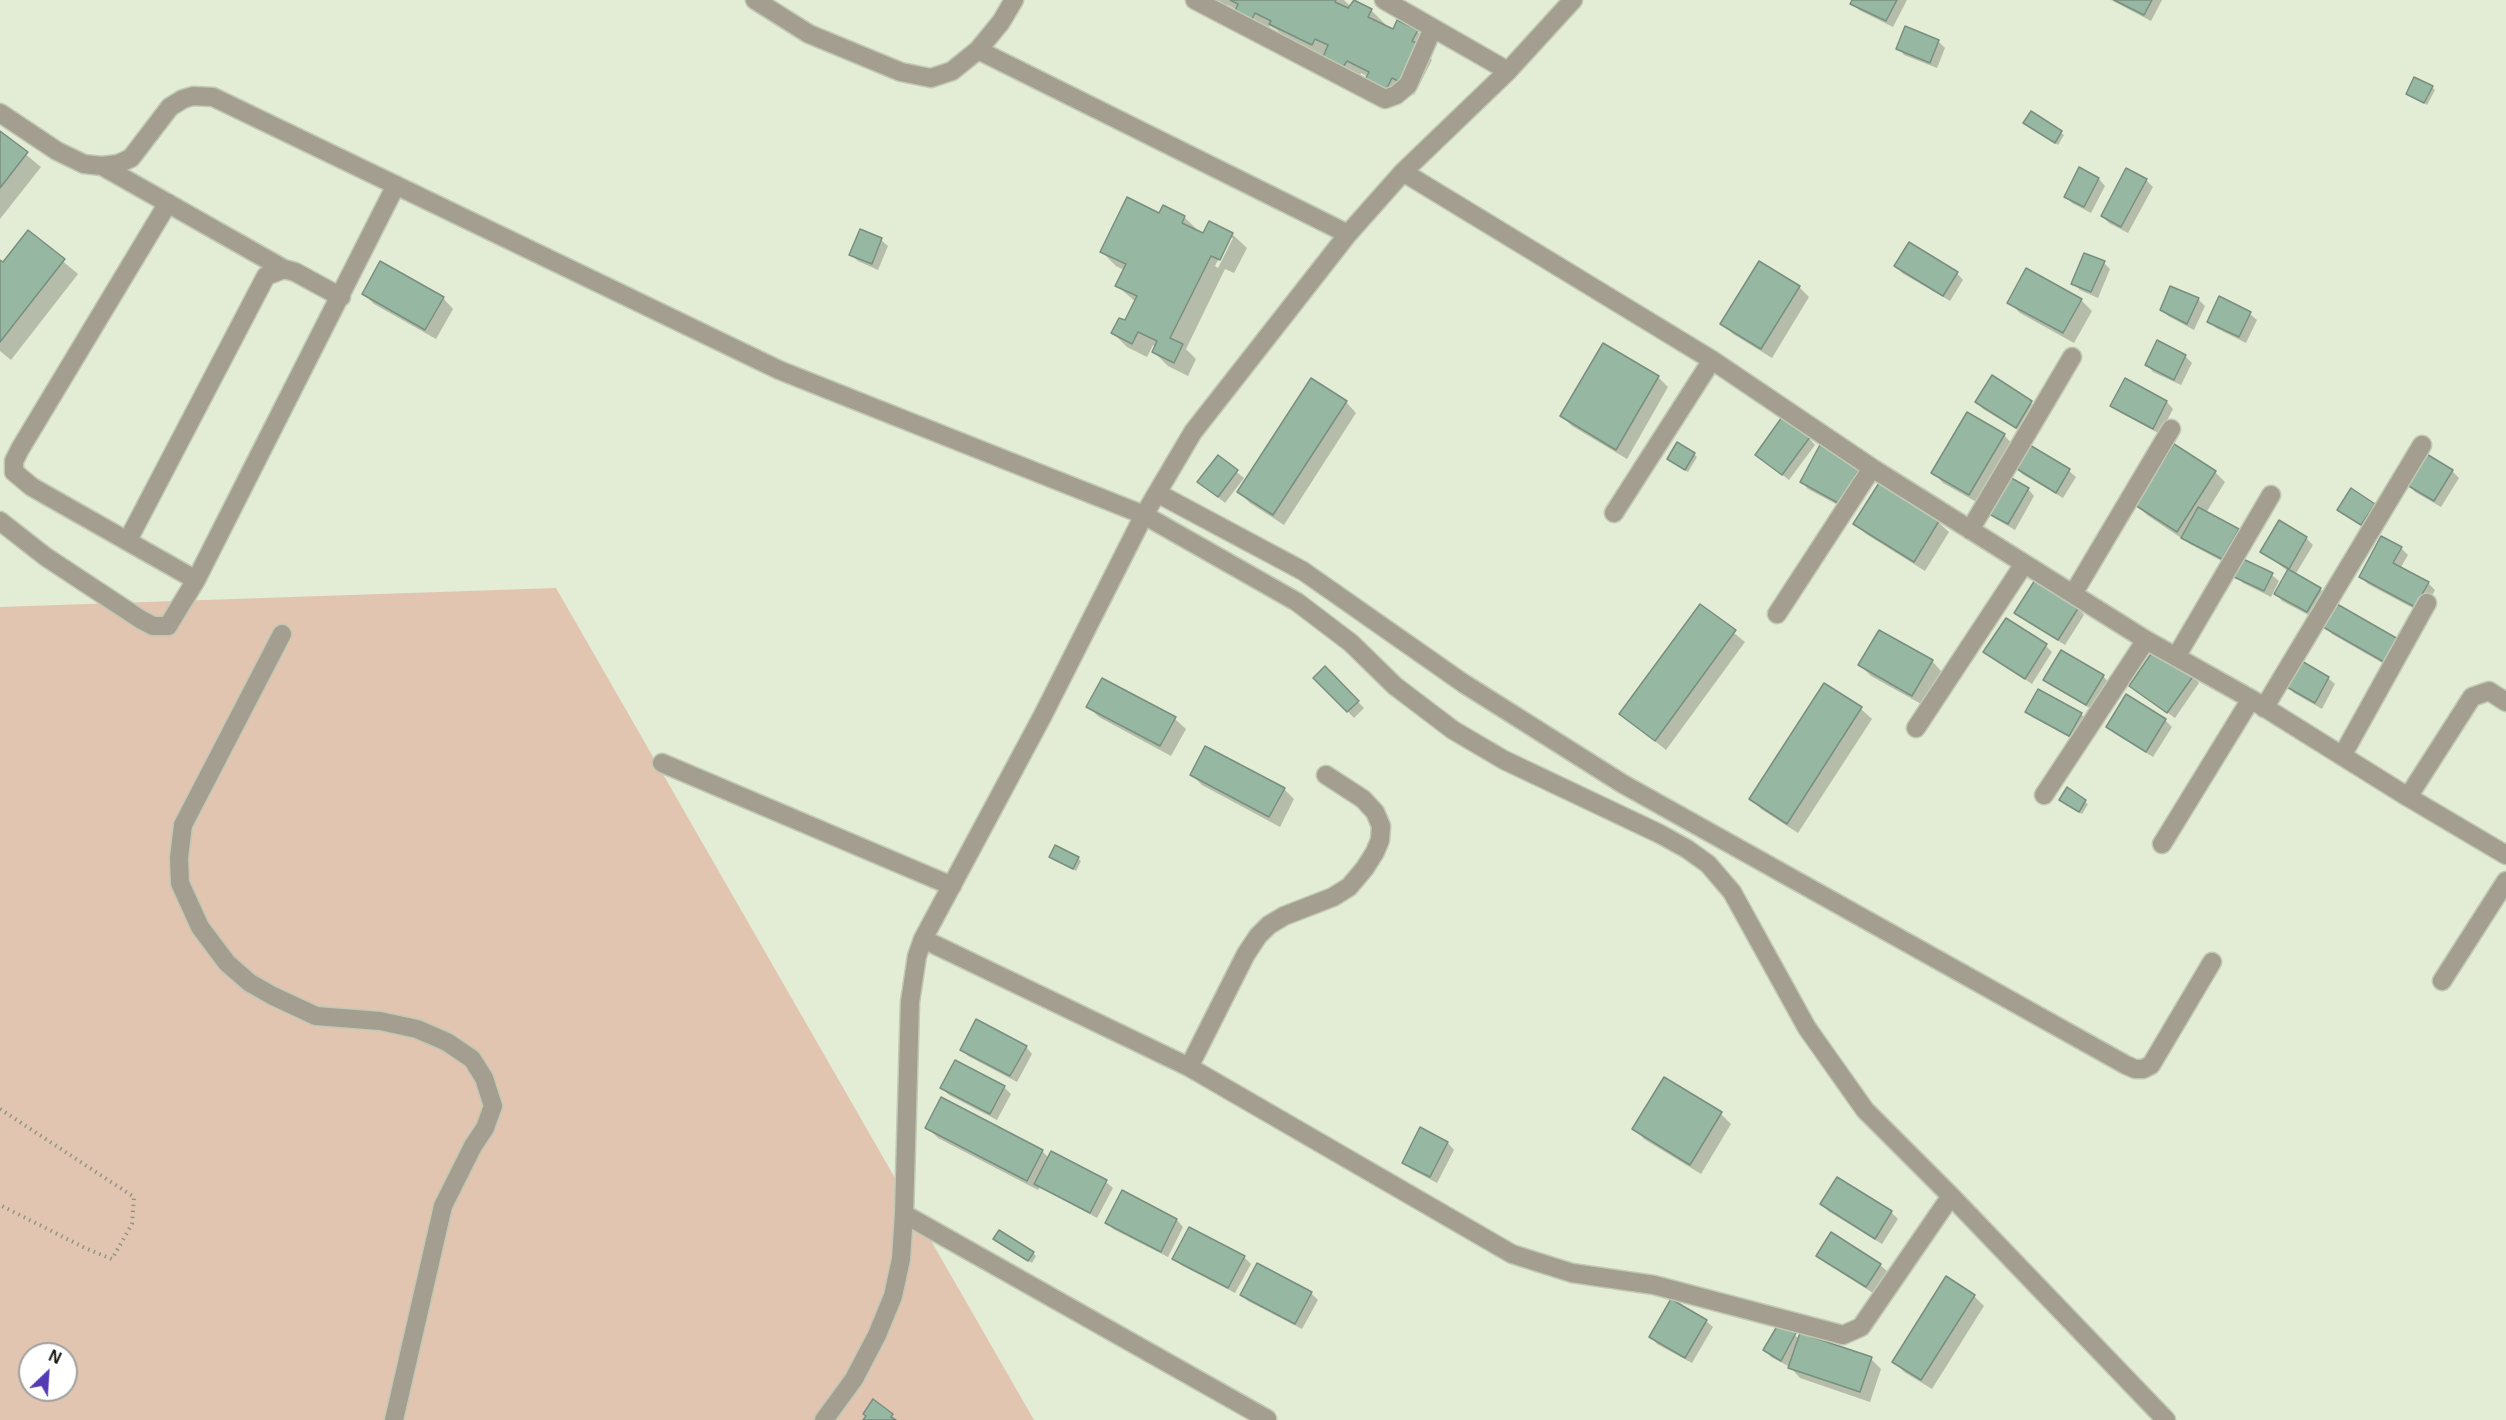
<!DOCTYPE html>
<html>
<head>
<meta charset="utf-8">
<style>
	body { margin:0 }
	#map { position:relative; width:2506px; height:1420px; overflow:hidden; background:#e3ecd4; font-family:Arial,sans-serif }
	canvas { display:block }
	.north { position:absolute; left:18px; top:1342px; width:60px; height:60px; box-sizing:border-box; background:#fff; border:2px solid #9fa09d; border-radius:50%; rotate:25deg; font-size:16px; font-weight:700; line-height:24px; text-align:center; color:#0f1109 }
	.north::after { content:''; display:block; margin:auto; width:21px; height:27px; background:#553bb3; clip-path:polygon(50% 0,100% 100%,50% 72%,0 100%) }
</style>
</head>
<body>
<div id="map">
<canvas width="2506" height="1420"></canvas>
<div class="north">N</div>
</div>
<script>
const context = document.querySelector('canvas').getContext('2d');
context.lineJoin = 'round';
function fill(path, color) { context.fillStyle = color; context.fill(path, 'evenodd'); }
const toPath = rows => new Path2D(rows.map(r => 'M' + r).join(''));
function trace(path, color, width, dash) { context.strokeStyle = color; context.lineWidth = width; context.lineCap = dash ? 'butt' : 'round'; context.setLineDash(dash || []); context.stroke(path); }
const green = toPath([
	[556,588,1034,1420,0,1420,0,607],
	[30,1354,66,1354,66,1390,30,1390]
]);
const shadow = toPath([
	[1198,0,1344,0,1351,7,1371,10,1385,24,1384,26,1393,31,1417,31,1431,45,1426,54,1432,60,1414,95,1406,90,1400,103,1381,93,1368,77,1361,73,1358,80,1285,38,1277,30,1270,26,1264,36,1237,10,1228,5,1223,15],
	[1853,0,1907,0,1893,27,1859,10,1852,3],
	[2111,0,2162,0,2151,21],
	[1938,41,1945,48,1937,68,1904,55,1898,48],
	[2432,87,2435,90,2427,105,2407,94],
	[2031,113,2064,135,2058,145,2028,125],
	[0,133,41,167,0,219],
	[2080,169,2099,179,2105,186,2091,213,2072,203,2065,196],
	[2146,180,2153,187,2128,233,2109,223,2102,216],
	[1160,215,1184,217,1203,235,1209,223,1233,235,1247,248,1234,273,1225,269,1186,349,1196,359,1188,376,1168,366,1154,352,1156,347,1153,345,1147,357,1127,347,1113,333,1125,322,1136,302,1117,286,1124,270,1116,266,1102,252],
	[1229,238,1233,238,1218,268,1215,266],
	[28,232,78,274,11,360,0,351,0,262,3,264],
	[881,240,888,246,878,270,858,261,851,255],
	[2104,263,2110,269,2098,298,2080,290,2073,283],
	[1896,266,1957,273,1963,280,1950,301,1902,273],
	[2027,270,2081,300,2092,311,2074,343,2020,313,2009,302],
	[1799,287,1809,297,1772,358,1733,334,1722,324],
	[364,294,443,298,453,309,436,339,374,304],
	[2220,298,2250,314,2257,320,2246,343,2216,328,2209,321],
	[2198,299,2205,306,2194,330,2168,316,2162,309],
	[2185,356,2192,363,2181,385,2153,372,2147,365],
	[1658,377,1668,387,1627,459,1572,426,1562,416],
	[1992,377,2038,409,2023,433,1983,409,1977,402],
	[2125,380,2167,402,2173,409,2160,434,2119,412,2112,406],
	[1346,402,1356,413,1284,525,1250,503,1239,492],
	[2004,435,2014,446,1980,504,1943,483,1933,472],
	[1809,438,1815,445,1789,480,1757,455],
	[2029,446,2069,471,2076,477,2063,498,2022,474,2016,467],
	[1694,454,1697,457,1688,472,1671,462],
	[1218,457,1244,478,1225,503,1199,482],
	[1860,467,1867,473,1847,510,1808,489,1802,482],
	[2452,471,2459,478,2441,507,2415,492,2409,485],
	[2215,472,2225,482,2206,513,2238,531,2244,537,2229,565,2190,544,2147,515,2137,505],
	[2028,489,2034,496,2015,530,1996,519,1989,512],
	[2352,490,2381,512,2368,531,2339,510],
	[1938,522,1949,532,1925,571,1866,534,1855,524],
	[2279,522,2307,539,2313,545,2295,575,2320,589,2327,596,2314,618,2282,601,2276,594,2288,571,2262,552],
	[2401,548,2408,555,2400,569,2428,583,2435,590,2422,613,2368,584,2361,577],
	[2272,575,2279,581,2271,597,2243,583,2236,576],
	[1701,606,1745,642,1666,750,1621,714],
	[2337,606,2391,668,2332,634,2325,627],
	[2078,608,2084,615,2065,645,2023,619,2016,613],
	[2046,646,2052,652,2032,684,1985,652],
	[1932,661,1942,672,1923,705,1871,676,1860,665],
	[1325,668,1364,708,1354,718,1316,678],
	[2103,676,2109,683,2093,710,2052,686,2045,680],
	[2193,676,2199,683,2175,718,2131,686],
	[2328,678,2335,684,2322,709,2294,693,2287,686],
	[1103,680,1175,719,1186,729,1171,756,1099,717,1088,706],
	[1824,685,1861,709,1872,719,1798,833,1761,809,1751,798],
	[2027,711,2081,714,2088,721,2076,741,2034,718],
	[2165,720,2172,727,2153,757,2114,733,2108,727],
	[1192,775,1284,789,1294,799,1280,827,1202,785],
	[2067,790,2088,804,2082,814,2063,803],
	[1051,857,1078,858,1081,861,1076,871],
	[1026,1047,1032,1054,1017,1082,968,1056,962,1049],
	[1664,1079,1721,1114,1731,1124,1701,1174,1644,1139,1634,1128],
	[1004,1087,1011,1094,997,1120,949,1095,942,1088],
	[942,1099,1042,1151,1049,1158,1106,1182,1113,1188,1097,1218,1040,1187,1038,1190,938,1138,927,1127],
	[1421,1129,1448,1143,1454,1150,1437,1183,1411,1169,1404,1163],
	[1838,1179,1891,1212,1898,1219,1882,1244,1828,1211,1822,1204],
	[1122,1192,1177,1220,1183,1227,1168,1257,1113,1229,1107,1222],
	[998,1241,1033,1253,1036,1256,1032,1263],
	[1817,1256,1880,1265,1887,1271,1873,1293,1824,1262],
	[1244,1257,1251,1264,1235,1293,1181,1265,1174,1258],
	[1311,1293,1318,1300,1302,1329,1248,1301,1241,1295],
	[1974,1296,1984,1306,1932,1389,1904,1372,1894,1361],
	[1706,1321,1713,1327,1692,1363,1657,1344,1651,1337],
	[1779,1325,1800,1339,1871,1359,1881,1369,1870,1402,1800,1378,1790,1367,1771,1357,1765,1350]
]);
const building = toPath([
	[1230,0,1336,0,1335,2,1348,8,1354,0,1372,9,1368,17,1393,29,1397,20,1418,30,1412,41,1419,44,1400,82,1392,78,1386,90,1365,80,1369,72,1347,61,1343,67,1323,57,1328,45,1315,39,1312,45,1269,24,1271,21,1255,13,1250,23,1233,15,1238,4,1230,0],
	[1852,0,1897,0,1886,21,1850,4,1852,0],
	[2114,0,2152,0,2144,15,2114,0],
	[1905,26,1939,40,1930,63,1896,49,1905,26],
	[2414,77,2433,86,2424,103,2406,94,2414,77],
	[2031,111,2062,131,2055,143,2023,123,2031,111],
	[0,131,28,152,0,188,0,131],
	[2079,167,2099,178,2084,207,2064,197,2079,167],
	[2126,168,2147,179,2121,227,2101,216,2126,168],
	[1127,197,1159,213,1163,205,1185,216,1182,223,1203,233,1209,221,1233,233,1220,260,1211,256,1170,338,1183,344,1174,363,1152,352,1157,341,1138,332,1132,344,1111,333,1119,318,1125,320,1137,296,1115,286,1126,264,1100,252,1127,197],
	[860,229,882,238,872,264,849,255,860,229],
	[28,230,65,259,0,342,0,260,3,262,28,230],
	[1909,242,1958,272,1943,296,1894,266,1909,242],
	[2084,253,2105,261,2091,292,2071,284,2084,253],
	[380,261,444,297,425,330,362,294,380,261],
	[1759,261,1800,286,1761,349,1720,324,1759,261],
	[2026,268,2082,299,2063,333,2007,303,2026,268],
	[2170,286,2199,298,2187,324,2160,310,2170,286],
	[2219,296,2251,312,2239,337,2207,322,2219,296],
	[2157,340,2186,355,2174,380,2145,365,2157,340],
	[1603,343,1659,376,1616,450,1560,416,1603,343],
	[1992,375,2032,401,2016,428,1975,402,1992,375],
	[1311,378,1347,401,1273,515,1237,492,1311,378],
	[2125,378,2167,401,2153,429,2110,406,2125,378],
	[1967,412,2005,434,1969,495,1931,473,1967,412],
	[1782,417,1810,437,1782,475,1755,455,1782,417],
	[1677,442,1695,453,1685,470,1667,459,1677,442],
	[1821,443,1861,465,1840,504,1800,482,1821,443],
	[2028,444,2070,469,2056,493,2014,467,2028,444],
	[2174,444,2216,471,2177,532,2135,505,2174,444],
	[2425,453,2453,470,2434,501,2407,485,2425,453],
	[1218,455,1238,470,1218,497,1197,482,1218,455],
	[2008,476,2029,488,2008,524,1987,513,2008,476],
	[1879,483,1939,521,1914,562,1853,524,1879,483],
	[2351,488,2375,504,2361,525,2337,510,2351,488],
	[2198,507,2239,529,2222,559,2181,538,2198,507],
	[2279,520,2307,537,2289,569,2260,552,2279,520],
	[2381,536,2402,547,2393,563,2429,582,2415,607,2359,577,2381,536],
	[2243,559,2273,573,2264,591,2234,577,2243,559],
	[2288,569,2321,588,2307,612,2274,594,2288,569],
	[2035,580,2079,607,2058,640,2014,613,2035,580],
	[1700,604,1736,630,1655,741,1619,714,1700,604],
	[2337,604,2398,639,2384,662,2323,627,2337,604],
	[2006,618,2047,644,2025,679,1983,652,2006,618],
	[1879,630,1933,660,1912,696,1858,665,1879,630],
	[2155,648,2194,675,2167,713,2129,686,2155,648],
	[2061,650,2104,675,2086,705,2043,680,2061,650],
	[2300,660,2329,677,2315,703,2285,686,2300,660],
	[1325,666,1359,701,1347,712,1313,678,1325,666],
	[1102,678,1176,717,1160,746,1086,707,1102,678],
	[1824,683,1862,707,1787,824,1749,799,1824,683],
	[2038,689,2082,713,2069,736,2025,712,2038,689],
	[2126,694,2166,719,2146,752,2106,727,2126,694],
	[1205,746,1285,788,1269,817,1190,775,1205,746],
	[2067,787,2086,800,2079,812,2059,800,2067,787],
	[1055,845,1079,857,1073,869,1049,857,1055,845],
	[976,1019,1027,1046,1010,1076,960,1050,976,1019],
	[955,1060,1005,1086,990,1114,940,1088,955,1060],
	[1664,1077,1722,1112,1690,1165,1632,1129,1664,1077],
	[941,1097,1043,1150,1027,1181,925,1128,941,1097],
	[1420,1127,1448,1142,1430,1177,1402,1163,1420,1127],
	[1051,1151,1107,1180,1090,1213,1034,1184,1051,1151],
	[1837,1177,1892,1211,1875,1239,1820,1204,1837,1177],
	[1122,1190,1177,1219,1161,1252,1105,1223,1122,1190],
	[1189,1227,1245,1256,1228,1288,1172,1259,1189,1227],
	[999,1230,1034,1252,1028,1261,993,1239,999,1230],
	[1831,1232,1881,1264,1866,1287,1816,1256,1831,1232],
	[1257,1263,1312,1292,1295,1324,1240,1295,1257,1263],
	[1946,1276,1975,1295,1921,1380,1892,1362,1946,1276],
	[1671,1299,1707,1320,1685,1358,1649,1337,1671,1299],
	[1779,1323,1796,1333,1781,1361,1763,1350,1779,1323],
	[1800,1333,1872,1357,1860,1392,1788,1368,1800,1333],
	[873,1399,893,1414,891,1417,896,1420,863,1420,866,1416,863,1414,873,1399]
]);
const path = toPath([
	[0,1109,134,1197,132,1224,112,1259,85,1248,0,1205]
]);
const minor = toPath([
	[755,0,809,34,901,72,931,78,952,71,978,50],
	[1014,0,1001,22,978,50,1348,234],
	[1195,0,1385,99,1396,95,1408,85,1433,28],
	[1384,0,1508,71],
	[0,113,57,151,84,164,102,166,118,164,131,158,170,107,183,99,193,96,213,97,779,370,1144,515,1297,602,1351,643,1395,686,1453,730,1504,760,1660,834,1687,849,1708,864,1732,892,1807,1028,1865,1110,1951,1196,2166,1420],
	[102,166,284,269],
	[1403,172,1712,360,1872,468,2146,640,2251,699,2408,797,2472,697,2489,691,2506,702],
	[168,203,20,449,14,461,14,472,32,487,196,580],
	[1157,493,1303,571,1463,683,1623,784,2126,1065,2135,1069,2143,1069,2151,1065,2212,962],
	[1614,513,1712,360],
	[0,521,46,557,140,619,153,626,168,626,196,580,396,185],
	[1970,530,2072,357],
	[128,540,266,276,284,269,295,272,341,297],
	[2073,594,2171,429],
	[1777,614,1872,468],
	[282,634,183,825,179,858,180,883,200,927,227,963,250,983,273,996,316,1016,380,1021,417,1029,447,1042,472,1059,484,1078,493,1106,485,1128,473,1146,443,1206,394,1420],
	[2176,657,2271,495],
	[2264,708,2422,445],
	[1916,728,2024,564],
	[2342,756,2427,603],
	[662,763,952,886],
	[2044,795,2146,640],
	[2408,797,2506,855],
	[2162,844,2251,699],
	[923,939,1189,1067,1512,1254,1572,1273,1654,1285,1843,1335,1861,1327,1951,1196],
	[2442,981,2506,881],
	[1189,1067,1246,954,1258,936,1269,925,1284,916,1333,897,1349,887,1365,868,1375,852,1380,840,1381,826,1375,812,1363,799,1326,775],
	[904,1214,1267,1419],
	[824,1420,854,1379,877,1335,893,1296,901,1259,904,1214,910,1002,917,956,923,939,1043,715,1144,515,1193,432,1348,234,1403,172,1508,71,1573,0]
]);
fill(green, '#e1c5b1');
fill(shadow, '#0003');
fill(building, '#96b7a1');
trace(building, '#798f80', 1.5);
trace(minor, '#c1c9b4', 21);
trace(path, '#909684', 4, [1.5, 4.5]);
trace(minor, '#a39e8f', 18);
</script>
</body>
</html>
